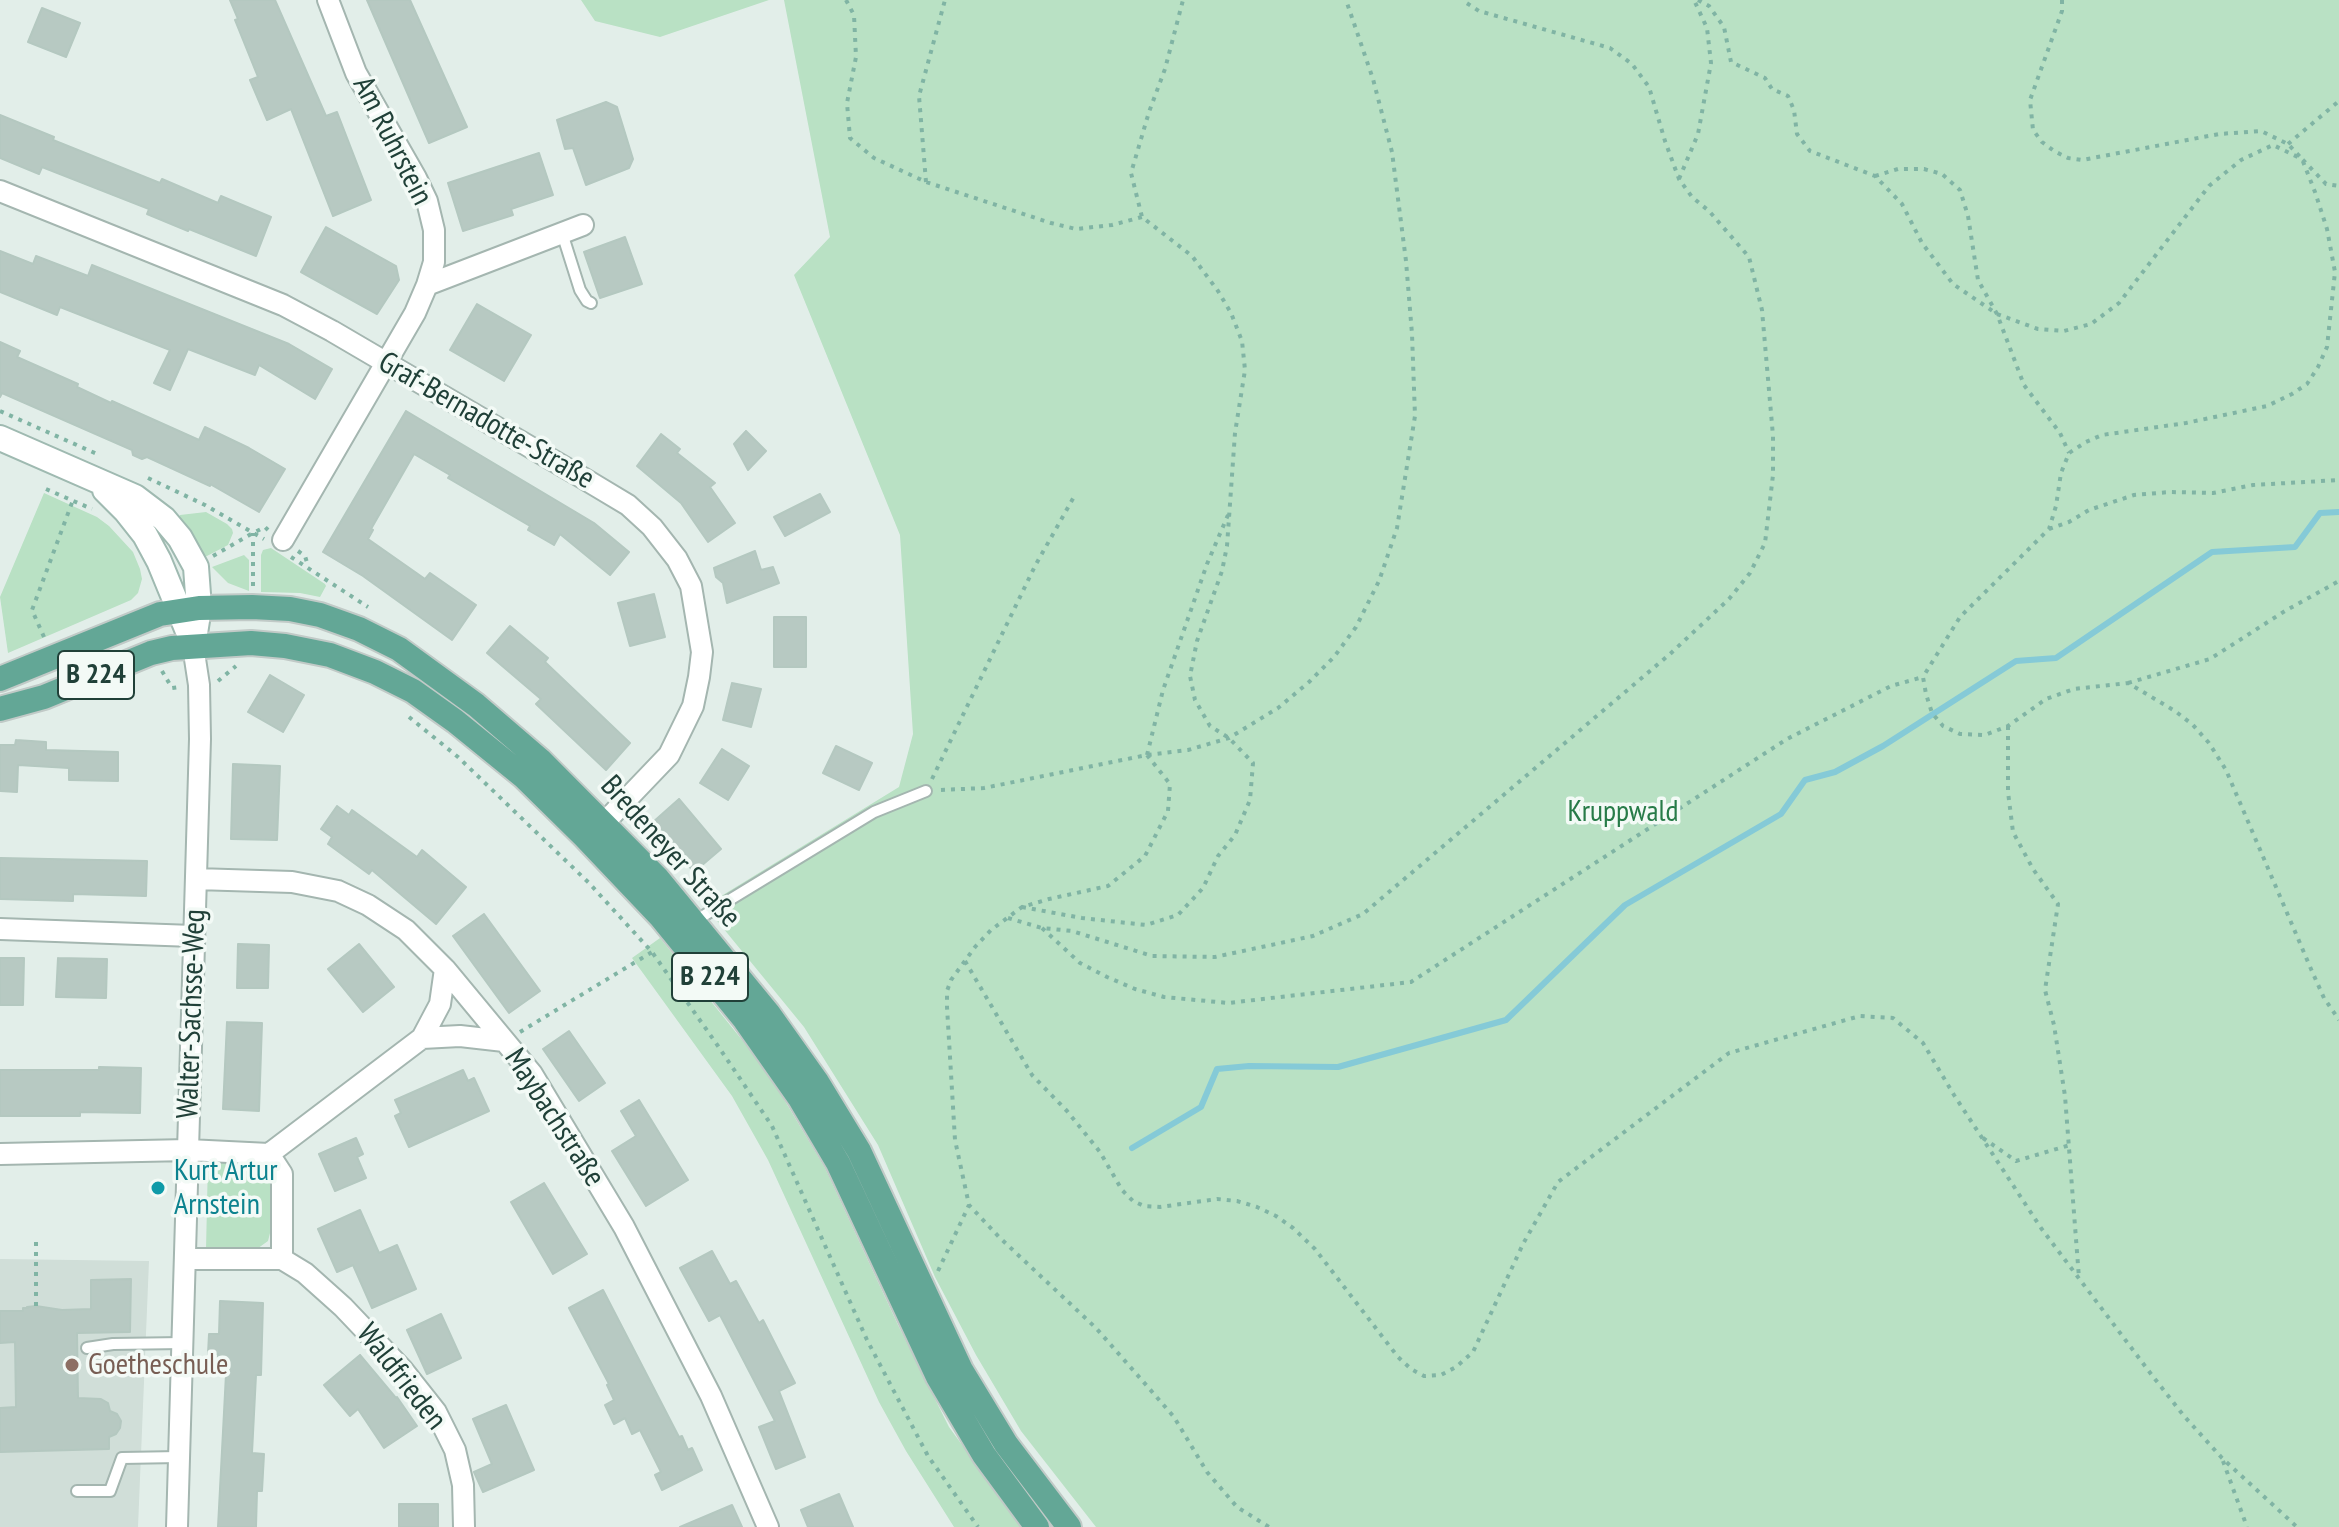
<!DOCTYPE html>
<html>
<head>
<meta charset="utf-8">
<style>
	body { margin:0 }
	canvas { display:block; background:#e2eee9 }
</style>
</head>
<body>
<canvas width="2339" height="1527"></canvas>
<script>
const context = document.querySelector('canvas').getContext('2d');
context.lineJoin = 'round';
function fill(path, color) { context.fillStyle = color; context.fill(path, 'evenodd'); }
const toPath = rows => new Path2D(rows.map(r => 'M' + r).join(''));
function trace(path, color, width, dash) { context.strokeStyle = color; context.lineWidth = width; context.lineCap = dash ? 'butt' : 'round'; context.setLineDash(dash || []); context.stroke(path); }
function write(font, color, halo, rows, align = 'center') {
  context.font = font + ' "PT Sans Narrow",sans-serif'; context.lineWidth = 7; context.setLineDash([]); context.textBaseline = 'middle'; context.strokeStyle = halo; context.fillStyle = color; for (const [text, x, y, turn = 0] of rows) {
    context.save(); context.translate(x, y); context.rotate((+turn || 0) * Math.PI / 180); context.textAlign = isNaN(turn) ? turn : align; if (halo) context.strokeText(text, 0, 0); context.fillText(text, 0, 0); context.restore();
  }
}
const built = toPath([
	[0,1259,149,1261,138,1527,0,1527]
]);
const green = toPath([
	[581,0,769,0,660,37,595,21],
	[784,0,2339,0,2339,1527,1096,1527,1021,1431,976,1355,935,1277,878,1145,804,1027,705,906,899,787,913,734,900,535,794,275,830,237],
	[44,493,97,517,109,526,133,552,140,569,142,579,138,593,131,600,8,653,0,597],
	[206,512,227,524,232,529,233,533,228,545,205,557,177,522,180,515],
	[271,548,325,584,326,586,320,597,300,593,261,592,261,555,263,550],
	[244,555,249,560,249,591,228,583,212,567],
	[660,938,767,1071,825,1168,898,1325,949,1427,1022,1527,954,1527,906,1451,879,1402,768,1160,732,1096,632,958],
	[208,1159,255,1162,266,1170,274,1186,273,1221,268,1241,254,1251,206,1250]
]);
const stream = toPath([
	[1132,1148,1201,1107,1217,1069,1249,1066,1338,1067,1506,1020,1625,905,1781,814,1805,780,1835,772,1883,746,2016,661,2056,658,2212,552,2295,547,2320,513,2339,512]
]);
const building = toPath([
	[230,0,275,0,326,116,337,112,371,200,333,216,291,109,267,120,250,80,258,77,235,20,238,19,230,0],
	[367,0,410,0,467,127,429,143,367,0],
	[42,8,80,23,66,57,28,42,42,8],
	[606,102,617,107,633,159,629,168,586,185,573,148,565,149,557,120,606,102],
	[0,115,54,137,53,140,160,183,162,179,218,203,221,196,271,217,256,256,189,229,188,231,147,214,149,209,42,167,39,174,0,158,0,115],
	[539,153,553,195,511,209,513,215,463,231,448,183,539,153],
	[326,227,396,266,399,280,377,314,301,272,326,227],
	[625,237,642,284,600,298,584,252,625,237],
	[0,251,33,264,36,256,88,276,92,265,289,344,332,369,315,399,259,365,255,375,188,349,170,390,154,383,170,350,60,307,57,315,0,292,0,251],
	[477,304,531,335,504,381,450,350,477,304],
	[0,342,20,351,17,357,78,384,77,387,111,403,112,401,199,440,205,427,249,448,285,469,259,512,210,484,210,486,147,457,142,459,133,455,132,450,2,393,0,397,0,342],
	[406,411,594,523,629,552,610,575,560,534,554,545,528,530,530,526,448,478,450,475,414,454,371,529,373,530,368,539,425,579,430,573,476,605,452,640,363,576,323,552,406,411],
	[746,431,766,451,748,470,734,444,746,431],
	[661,434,680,449,677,453,715,483,710,487,735,523,708,542,681,503,637,466,661,434],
	[820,494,830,512,785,536,774,517,820,494],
	[755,551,761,570,773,567,779,583,727,603,723,583,716,577,714,568,755,551],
	[654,594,665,637,630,646,618,603,654,594],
	[774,617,806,617,806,667,774,667,774,617],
	[510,626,548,658,545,662,630,743,606,770,536,704,541,699,487,653,510,626],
	[270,675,304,695,283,732,248,712,270,675],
	[732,683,761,689,751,727,723,720,732,683],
	[16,740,46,742,46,750,118,752,118,781,69,780,69,768,18,765,17,792,0,791,0,745,15,745,16,740],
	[836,746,872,763,859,790,823,773,836,746],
	[722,749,749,766,728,800,700,783,722,749],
	[233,764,280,766,277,840,231,839,233,764],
	[679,799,721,849,694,872,652,823,679,799],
	[337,806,349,815,352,810,417,857,422,850,466,887,436,924,372,870,369,874,328,844,332,837,321,829,337,806],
	[0,858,147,861,146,896,73,894,73,901,0,899,0,858],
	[484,914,540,991,509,1013,453,936,484,914],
	[238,944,269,945,268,988,237,988,238,944],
	[359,944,394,987,363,1012,328,969,359,944],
	[0,958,24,958,23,1005,0,1005,0,958],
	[58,958,107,959,106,998,56,997,58,958],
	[227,1022,262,1023,259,1111,223,1109,227,1022],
	[569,1031,605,1083,579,1101,543,1049,569,1031],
	[99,1067,141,1068,140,1113,80,1112,80,1116,0,1116,0,1070,99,1070,99,1067],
	[463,1070,468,1081,474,1078,489,1111,409,1147,395,1116,401,1113,395,1100,463,1070],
	[639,1100,688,1180,646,1206,612,1151,636,1136,621,1111,639,1100],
	[356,1138,363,1154,357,1157,366,1178,335,1191,319,1154,356,1138],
	[544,1183,587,1254,553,1274,511,1202,544,1183],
	[360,1210,379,1253,397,1245,416,1289,372,1308,353,1265,337,1272,318,1229,360,1210],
	[712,1251,730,1284,736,1281,759,1323,763,1320,795,1383,779,1391,805,1457,776,1469,759,1427,775,1421,720,1315,709,1321,680,1268,712,1251],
	[131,1279,130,1332,77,1333,78,1398,101,1399,108,1403,110,1411,117,1414,121,1421,120,1428,116,1434,109,1437,109,1449,0,1452,0,1408,16,1407,15,1342,0,1343,0,1311,23,1311,23,1308,28,1308,27,1307,36,1306,62,1310,91,1309,91,1280,131,1279],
	[603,1290,679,1437,682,1436,688,1450,692,1448,702,1470,662,1490,655,1475,661,1472,640,1430,632,1434,625,1418,614,1424,605,1405,614,1400,607,1385,609,1384,569,1308,603,1290],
	[220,1301,263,1303,261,1375,256,1375,252,1453,264,1454,262,1491,257,1491,256,1527,218,1527,226,1374,217,1374,218,1354,208,1354,209,1334,219,1334,220,1301],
	[441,1314,461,1358,427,1374,407,1330,441,1314],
	[360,1355,396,1398,397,1397,417,1426,384,1448,358,1409,350,1416,324,1385,360,1355],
	[506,1405,534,1470,483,1492,474,1472,492,1464,473,1419,506,1405],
	[839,1494,853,1527,808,1527,801,1510,839,1494],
	[399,1504,438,1504,438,1527,399,1527,399,1504],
	[732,1505,742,1527,680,1527,732,1505]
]);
const path = toPath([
	[846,0,854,15,856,57,847,103,850,138,874,158,926,182,1051,223,1076,229,1112,225,1142,217],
	[1698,0,1709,6,1724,27,1731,62,1765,78,1772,89,1788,96,1794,110,1797,134,1810,151,1875,176,1902,204,1922,243,1953,284,1997,314,2038,329,2064,331,2091,324,2119,303,2209,186,2241,160,2273,145,2302,159,2326,184,2339,186],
	[2062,0,2062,11,2030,100,2033,130,2042,142,2054,151,2068,158,2082,160,2219,134,2261,131,2288,144,2302,159,2315,192,2327,229,2335,272,2327,347,2318,367,2307,384,2292,394,2267,406,2186,423,2102,435,2086,442,2069,453,2061,473,2056,506,2049,529,1960,617,1923,677,1926,694,1932,713,1943,726,1960,734,1985,735,2008,726,2046,699,2074,689,2128,683,2175,711,2193,725,2209,743,2226,770,2311,969,2324,998,2339,1020],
	[2288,144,2339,101],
	[1875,176,1898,169,1924,169,1942,174,1960,190,1968,216,1978,280,1997,314,2024,385,2060,433,2069,453],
	[1679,179,1698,134,1711,63,1707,28,1694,0],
	[926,182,919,96,945,0],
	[0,411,97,454],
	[148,478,205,505,264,539],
	[46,489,92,509],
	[2049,529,2069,522,2089,510,2134,495,2170,492,2213,493,2253,485,2339,480],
	[298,551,305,556,308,566],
	[213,556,253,533,265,527,268,530],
	[291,557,368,607],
	[253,586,253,533],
	[44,637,32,610,73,500],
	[162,671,172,688,179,687],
	[218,681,236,666],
	[2128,683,2210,659,2285,611,2339,581],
	[409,717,458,757,589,883,652,952,718,1046,772,1126,867,1340,928,1456,978,1527],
	[2008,726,2008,792,2013,832,2033,869,2058,904,2045,990,2054,1025,2065,1096,2079,1278],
	[1147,755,1170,784,1168,811,1145,856,1108,886,1049,899,1022,907,991,930,975,947,951,980,947,991,947,1007,955,1140,969,1205,999,1237,1096,1328,1147,1386,1174,1417,1207,1472,1237,1507,1269,1527],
	[1147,755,1163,690,1207,564,1228,515],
	[932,779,1035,566,1075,495],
	[941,790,984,788,1147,755,1188,750,1229,738,1278,708,1309,682,1334,657,1356,627,1379,581,1397,528,1415,416,1412,334,1406,261,1392,152,1373,79,1346,0],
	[1022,907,1082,918,1146,925,1178,915,1203,888,1218,856,1235,835,1250,800,1253,763,1229,738,1210,726,1195,700,1190,676,1197,641,1222,571,1227,546,1235,433,1245,370,1242,341,1231,313,1218,291,1192,256,1142,217,1131,173,1149,112,1165,69,1183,0],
	[1008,918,1042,928,1072,931,1152,956,1215,957,1313,936,1363,914,1670,654,1729,599,1750,573,1765,543,1773,475,1773,436,1762,310,1749,257,1709,211,1692,197,1679,179,1665,141,1649,87,1632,64,1610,48,1479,11,1462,0],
	[1042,928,1080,963,1107,977,1135,989,1164,997,1228,1003,1411,982,1787,739,1891,686,1923,677],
	[965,961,1032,1075,1067,1111,1100,1152,1122,1190,1133,1201,1144,1206,1160,1207,1217,1199,1237,1201,1257,1207,1276,1216,1293,1228,1315,1249,1398,1357,1411,1369,1424,1376,1441,1375,1456,1367,1473,1352,1523,1244,1558,1182,1729,1053,1860,1016,1893,1018,1923,1043,1954,1095,2041,1228,2151,1374,2184,1416,2222,1458,2297,1527],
	[520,1032,652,952],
	[1983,1138,2016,1161,2070,1145],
	[938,1271,969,1205],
	[36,1306,36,1238],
	[2223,1461,2247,1527]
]);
const lane = toPath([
	[562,233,580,290,587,301,591,303],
	[695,921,874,812,926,791],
	[87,1348,113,1344,183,1343],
	[77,1491,110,1491,122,1458,179,1457]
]);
const street = toPath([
	[0,191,283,305,332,331,583,478,628,505,652,527,677,559,691,586,702,652,699,677,693,706,669,755,604,823],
	[427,285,583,225],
	[283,540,415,313,427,285,434,262,434,230,427,201,416,178,356,73,328,0],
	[196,879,292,882,338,891,368,905,406,930,445,969,532,1074,624,1227,711,1396,768,1527],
	[0,929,193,936],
	[422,1038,460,1036,504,1041],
	[0,1154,188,1150,269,1154,282,1174,282,1259,186,1259],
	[269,1154,422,1038,440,1004,445,969],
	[282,1259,305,1273,343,1307,402,1369,436,1412,455,1450,463,1485,464,1527],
	[177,1527,200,739,199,685,193,646]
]);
const secondary = toPath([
	[0,438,135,497,164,519,180,538,196,567,199,608,193,646],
	[105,490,126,511,145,535,159,561,187,629]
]);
const primary = toPath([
	[0,679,160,614,199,608,252,607,290,609,320,615,359,629,399,649,476,705,540,760,658,879,768,1013,817,1082,859,1151,961,1370,1006,1444,1069,1527],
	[0,709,44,697,151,653,172,648,251,643,285,646,330,655,375,672,413,691,455,721,524,777,585,837,660,916,745,1020,799,1097,838,1163,938,1377,984,1455,1037,1527]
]);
const markers = [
	[158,1188,8,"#0f9aa8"],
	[72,1365,8,"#8d6e63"]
];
const shields = [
	[96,675,76],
	[710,977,76]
];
const shieldNames = [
	["B 224",96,675],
	["B 224",710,977]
];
const streetNames = [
	["Am Ruhrstein",392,141,63],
	["Graf-Bernadotte-Straße",486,421,30],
	["Bredeneyer Straße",670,852,48],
	["Walter-Sachsse-Weg",192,1014,-88],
	["Maybachstraße",554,1118,57],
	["Waldfrieden",401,1377,52]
];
const parkNames = [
	["Kruppwald",1623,812]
];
const cultureNames = [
	["Kurt Artur",174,1171],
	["Arnstein",174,1205]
];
const educationNames = [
	["Goetheschule",88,1365]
];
fill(built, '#d0ded8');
fill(green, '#b9e1c4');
trace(stream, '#85cad7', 6);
fill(building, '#b7c9c2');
trace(building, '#b4c8c0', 2);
trace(lane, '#a4b6b0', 14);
trace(street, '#a4b6b0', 24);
trace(secondary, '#9fbab1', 28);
trace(primary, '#c1cac7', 28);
trace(path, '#80b4a4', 4, [4, 6]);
trace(lane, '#fff', 10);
trace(street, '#fff', 20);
trace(secondary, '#fff', 24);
trace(primary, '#63a796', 24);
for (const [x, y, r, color] of markers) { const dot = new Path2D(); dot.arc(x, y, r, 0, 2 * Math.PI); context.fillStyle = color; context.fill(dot); trace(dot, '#f3faf6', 3); }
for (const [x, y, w] of shields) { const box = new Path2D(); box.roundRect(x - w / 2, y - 24, w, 48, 6); context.fillStyle = '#f3faf6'; context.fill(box); trace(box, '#204038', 2); }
write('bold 28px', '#204038', null, shieldNames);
write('30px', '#204038', '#f3faf6', streetNames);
write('30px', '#277b48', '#f3faf6', parkNames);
write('30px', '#0d838f', '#f3faf6', cultureNames, 'left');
write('30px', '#785e54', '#f3faf6', educationNames, 'left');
</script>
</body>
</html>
